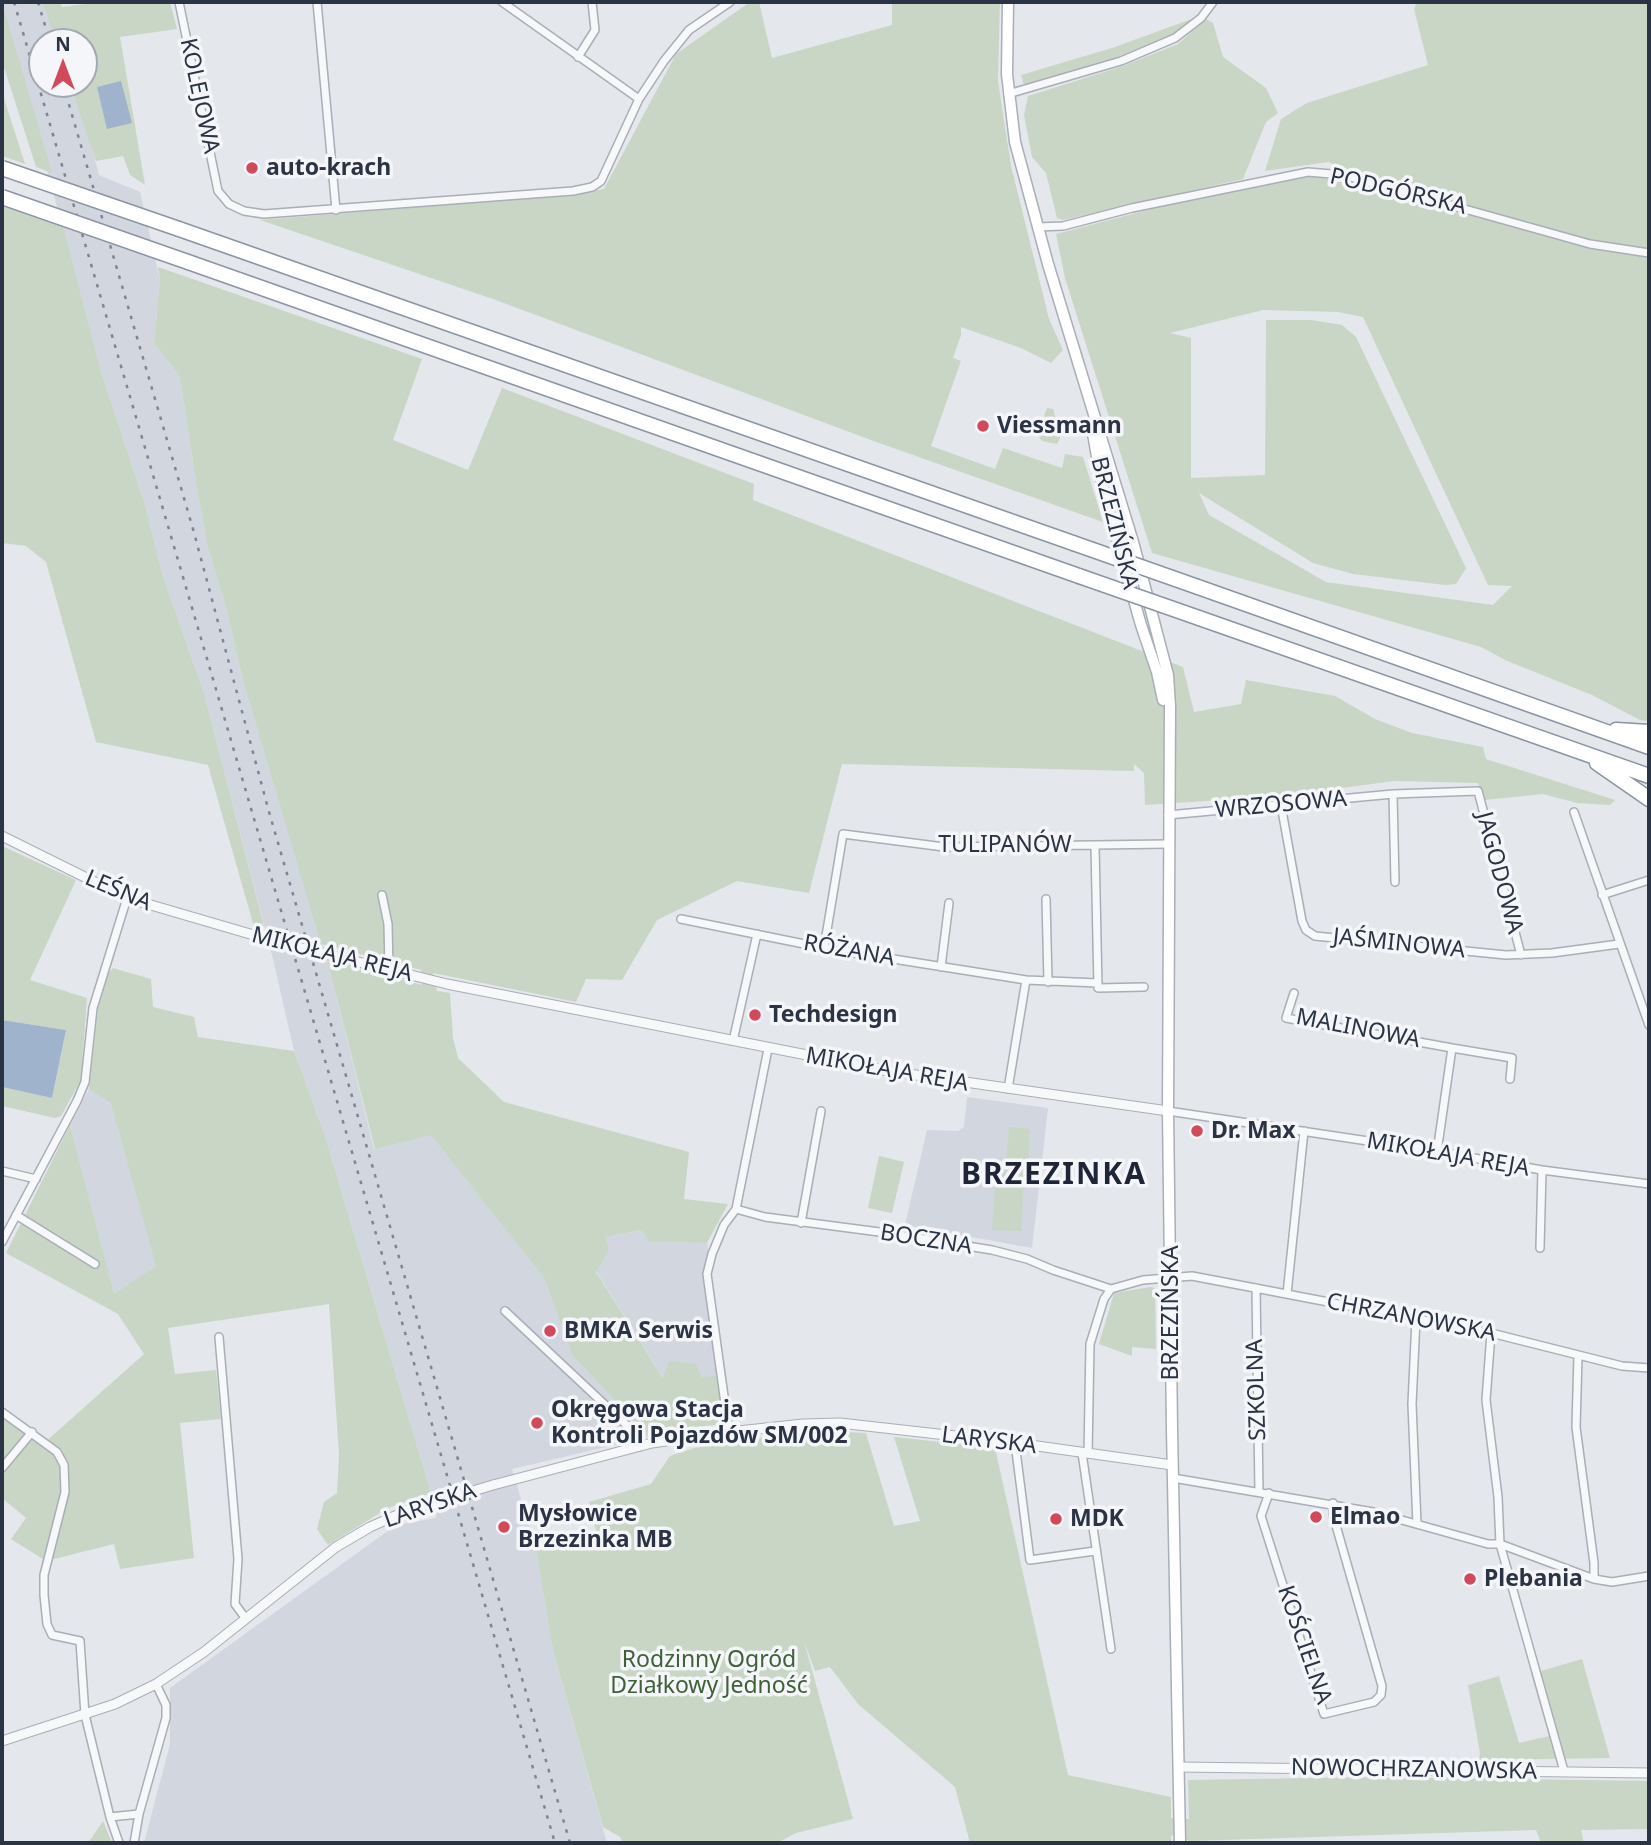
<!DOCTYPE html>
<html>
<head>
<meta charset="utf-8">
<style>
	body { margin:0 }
	#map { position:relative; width:1651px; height:1845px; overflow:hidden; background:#e4e7ec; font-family:"Noto Sans",sans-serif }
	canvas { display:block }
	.frame { position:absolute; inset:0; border:4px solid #2b3445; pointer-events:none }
	.north { position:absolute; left:28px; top:28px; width:70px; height:70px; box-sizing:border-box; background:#f4f6f9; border:2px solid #a4a8b1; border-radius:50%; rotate:0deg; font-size:19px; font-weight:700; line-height:28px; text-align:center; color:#2b3445 }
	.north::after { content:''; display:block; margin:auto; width:24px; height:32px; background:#d1495b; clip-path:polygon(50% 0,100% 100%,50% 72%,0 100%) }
</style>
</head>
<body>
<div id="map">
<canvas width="1651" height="1845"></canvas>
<div class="frame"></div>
<div class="north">N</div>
</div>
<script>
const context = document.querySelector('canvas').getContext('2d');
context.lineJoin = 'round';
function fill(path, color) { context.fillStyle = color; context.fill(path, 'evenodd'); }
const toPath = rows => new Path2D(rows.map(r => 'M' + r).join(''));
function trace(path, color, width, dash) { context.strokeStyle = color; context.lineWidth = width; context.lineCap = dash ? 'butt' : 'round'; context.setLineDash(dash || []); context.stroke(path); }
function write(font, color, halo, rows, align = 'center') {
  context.font = font + ' "Noto Sans",sans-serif'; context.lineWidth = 7; context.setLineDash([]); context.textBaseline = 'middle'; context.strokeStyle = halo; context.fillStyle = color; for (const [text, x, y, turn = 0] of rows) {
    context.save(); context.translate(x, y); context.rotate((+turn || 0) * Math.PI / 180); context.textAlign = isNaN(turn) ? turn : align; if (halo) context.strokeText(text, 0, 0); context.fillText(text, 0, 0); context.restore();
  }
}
const built = toPath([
	[2,2,50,2,63,42,42,42,42,84,75,84,99,175,140,192,160,280,154,343,180,377,197,489,208,548,226,607,243,680,327,959,374,1149,431,1134,544,1278,572,1355,649,1437,512,1469,536,1549,553,1650,607,1843,144,1843,170,1744,170,1688,396,1525,436,1518,431,1493,325,1136,294,1051,273,959,204,693,162,574,144,502,102,375],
	[89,1089,111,1102,157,1266,114,1295,70,1125],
	[967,1097,1048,1108,1032,1248,905,1225,927,1130,958,1131,964,1127],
	[644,1230,649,1242,707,1243,709,1253,704,1272,718,1375,701,1379,664,1379,596,1271,609,1250,604,1237]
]);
const green = toPath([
	[2,2,52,173,36,167,2,61],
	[43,2,60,2,62,7,101,2,170,2,177,29,120,37,145,185,130,175,123,156,96,161,70,84,84,84,84,42,56,42],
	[750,2,759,2,772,58,892,25,892,2,1000,2,998,81,1011,166,1049,319,1063,350,1051,363,1021,348,961,327,961,335,953,358,961,361,931,446,995,469,1003,448,1062,468,1065,454,1083,457,1103,522,879,443,493,299,260,220,553,196,604,189,676,54],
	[1417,2,1649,2,1649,721,1640,720,1592,695,1505,660,1481,647,1152,553,1065,278,1056,234,1155,208,1305,176,1350,181,1459,210,1328,162,1265,171,1281,119,1307,103,1428,65,1414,9],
	[1263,310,1338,312,1363,317,1488,585,1512,586,1493,605,1326,582,1209,515,1199,493,1313,563,1353,574,1445,585,1456,584,1466,568,1356,337,1342,325,1312,320,1266,320,1265,475,1191,478,1191,338,1170,333],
	[1200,16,1168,37,1112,59,1024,85,1021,75,1112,48],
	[1206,19,1213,23,1223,57,1266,88,1278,113,1266,122,1243,179,1063,220,1057,218,1046,173,1032,157,1024,115,1028,96,1120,67,1178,44],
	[2,92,25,164,2,156],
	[2,202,62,223,102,375,144,502,162,574,204,693,264,926,254,927,208,765,96,742,46,562,26,546,2,543],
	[158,267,422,359,393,440,468,470,502,388,754,484,753,500,1183,667,1194,712,1241,704,1246,680,1335,696,1375,719,1412,733,1483,747,1486,759,1615,800,1610,805,1577,803,1543,794,1485,800,1478,783,1394,781,1283,796,1145,805,1144,773,1134,764,1134,771,842,764,809,893,737,881,657,920,622,980,586,979,576,1002,433,973,437,991,450,993,453,1038,458,1058,504,1102,689,1152,684,1199,728,1204,707,1243,649,1242,643,1230,605,1237,609,1250,596,1272,663,1378,669,1361,696,1364,701,1378,718,1375,724,1424,685,1428,649,1437,572,1355,544,1278,431,1135,375,1149,327,959,422,985,421,970,321,944,243,680,226,607,208,548,197,489,180,377,154,343,160,280],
	[1047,408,1053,409,1061,436,1057,444,1042,441,1038,436,1039,433,1045,435,1051,419,1044,416],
	[2,846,76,880,30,980,87,998,81,1080,61,1116,55,1118,2,1106,2,1087,52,1098,66,1030,2,1020],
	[113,968,151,979,153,1007,194,1017,198,1037,294,1051,325,1136,431,1493,388,1508,328,1545,317,1529,324,1502,337,1493,339,1455,329,1304,168,1328,175,1374,216,1370,221,1419,180,1423,194,1558,120,1569,114,1544,46,1561,11,1539,26,1518,2,1498,2,1417,43,1444,144,1354,118,1314,6,1253,70,1125,114,1294,156,1266,111,1103,89,1089,98,1009,108,974],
	[1009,1127,1030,1129,1028,1169,1006,1168],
	[879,1156,904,1162,892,1213,868,1208],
	[996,1172,1024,1174,1021,1231,992,1230],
	[1150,1287,1155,1288,1156,1349,1132,1347,1132,1356,1099,1344,1114,1293],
	[810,1430,866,1433,894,1526,920,1521,894,1437,995,1448,1068,1775,1171,1797,1171,1818,1189,1819,1188,1780,1375,1777,1649,1781,1649,1829,1581,1830,1584,1843,1541,1843,1536,1830,1190,1841,1171,1835,1171,1843,970,1843,955,1787,858,1704,830,1667,815,1671,804,1641,853,1819,796,1833,777,1843,623,1843,620,1837,603,1827,553,1650,536,1549,596,1530,589,1502,651,1484,670,1456,694,1448],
	[1582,1659,1610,1758,1479,1760,1480,1753,1468,1685,1499,1676,1519,1743,1549,1736,1531,1674],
	[103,1821,112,1843,88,1843]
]);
const water = toPath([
	[121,81,132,123,107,129,97,87],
	[2,1020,66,1030,52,1098,2,1087]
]);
const minor = toPath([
	[179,2,218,191,229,204,244,211,264,214,573,191,592,187,601,181,639,99,664,61,689,30,730,2],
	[317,2,336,210],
	[502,2,639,99],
	[578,57,595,30,592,2],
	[1008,94,1121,61,1175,38,1201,18,1213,2],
	[1037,227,1063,226,1132,208,1308,172,1343,175,1590,244,1649,253],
	[1393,794,1395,882],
	[1281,805,1302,921,1306,930,1315,936,1506,955,1552,953,1619,944],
	[1574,812,1649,1025],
	[1168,815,1393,794,1478,791,1521,955],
	[1095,846,1098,988,1144,987],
	[382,895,388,924,389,969],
	[1602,895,1649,880],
	[1046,899,1048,982],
	[681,919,824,948,1026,980,1098,983],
	[824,948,843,834,944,847,1168,844],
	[941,967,949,903],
	[1294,993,1286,1018,1452,1048],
	[733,1041,757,934],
	[1008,1089,1026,980],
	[1168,1111,1428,1150,1542,1170,1649,1184],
	[1437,1152,1452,1048,1512,1058,1510,1079],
	[2,1171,36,1179],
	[736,1209,765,1217,887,1233,992,1250,1027,1259,1053,1270,1111,1289],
	[16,1215,95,1264],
	[801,1223,821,1111],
	[2,1242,77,1101,85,1082,93,1008,127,898],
	[1540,1248,1542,1170],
	[1256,1288,1259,1492],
	[1287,1294,1304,1131],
	[505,1311,635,1433,639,1447],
	[1416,1319,1412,1404,1417,1524],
	[1491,1333,1486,1400,1498,1497,1500,1544,1564,1771],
	[219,1337,238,1559,235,1604,246,1619],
	[1578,1356,1576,1427,1594,1563,1594,1579],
	[2,1412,57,1452,64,1465,65,1492,44,1575,44,1595,47,1624,52,1635,80,1641,85,1715,110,1817,119,1843],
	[729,1432,707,1274,712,1254,724,1225,736,1209,768,1049],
	[1015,1443,1030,1560,1095,1551],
	[1082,1453,1111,1649],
	[1088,1454,1090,1344,1104,1299,1111,1289,1143,1280,1192,1276,1491,1333,1622,1366,1649,1368],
	[2,1468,32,1432],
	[1173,1478,1373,1512,1488,1544,1500,1544,1594,1579,1612,1582,1649,1576],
	[1269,1493,1261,1516,1324,1714,1374,1702,1381,1695,1382,1686,1333,1515,1333,1503],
	[110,1817,139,1814],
	[134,1843,139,1814,166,1718,166,1705,156,1684]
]);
const tertiary = toPath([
	[2,836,127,898,274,941,447,984,888,1071,1168,1111],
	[493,1485,652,1443,729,1432,803,1424,840,1423,1009,1442,1172,1465],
	[2,1741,115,1704,156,1684,204,1652,336,1547,370,1527,406,1511],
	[1179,1767,1649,1773]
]);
const secondary = toPath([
	[1008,2,1007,74,1015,142,1048,264,1133,542,1168,675,1170,706,1168,1111,1172,1429,1180,1843],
	[1092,428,1103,491,1141,625,1157,672,1163,700]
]);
const motorway = toPath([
	[179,229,1073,543],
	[188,262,1079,576],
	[1198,587,1649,747],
	[1199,618,1649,776],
	[1616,730,1649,732],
	[1597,763,1649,799]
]);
const rail = toPath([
	[14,2,555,1843],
	[38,2,50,42],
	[63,84,193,529,269,812,570,1843]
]);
const tertiaryBridge = toPath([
	[406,1511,493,1485]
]);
const motorwayBridge = toPath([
	[2,168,179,229],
	[2,197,188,262],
	[1073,543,1198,587],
	[1079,576,1199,618]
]);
const markers = [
	[252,168,7,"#d1495b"],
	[983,426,7,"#d1495b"],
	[755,1015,7,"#d1495b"],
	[1197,1131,7,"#d1495b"],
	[550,1331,7,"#d1495b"],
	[537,1423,7,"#d1495b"],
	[1316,1517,7,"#d1495b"],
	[1056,1519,7,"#d1495b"],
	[504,1527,7,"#d1495b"],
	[1470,1579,7,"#d1495b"]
];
const streetNames = [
	["KOLEJOWA",199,96,78],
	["PODGÓRSKA",1398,192,13],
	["BRZEZIŃSKA",1114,523,76],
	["WRZOSOWA",1281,805,-5],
	["TULIPANÓW",1005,845],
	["JAGODOWA",1499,873,75],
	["LEŚNA",118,891,23],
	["JAŚMINOWA",1399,944,6],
	["RÓŻANA",849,951,10],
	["MIKOŁAJA REJA",332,955,14],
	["MALINOWA",1358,1029,11],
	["MIKOŁAJA REJA",887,1070,10],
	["MIKOŁAJA REJA",1448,1155,10],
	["BOCZNA",926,1240,9],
	["BRZEZIŃSKA",1171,1313,-90],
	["CHRZANOWSKA",1411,1318,11],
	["SZKOLNA",1257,1390,-92],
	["LARYSKA",989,1441,7],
	["LARYSKA",430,1506,-19],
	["KOŚCIELNA",1304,1645,71],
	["NOWOCHRZANOWSKA",1414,1770,1]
];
const poiNames = [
	["auto-krach",266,168],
	["Viessmann",997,426],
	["Techdesign",769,1015],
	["Dr. Max",1211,1131],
	["BMKA Serwis",564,1331],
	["Okręgowa Stacja",551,1410],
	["Kontroli Pojazdów SM/002",551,1436],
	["Mysłowice",518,1514],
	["Brzezinka MB",518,1540],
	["Elmao",1330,1517],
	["MDK",1070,1519],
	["Plebania",1484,1579]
];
const parkNames = [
	["Rodzinny Ogród",709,1660],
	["Działkowy Jedność",709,1686]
];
const districtNames = [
	["BRZEZINKA",1054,1175]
];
fill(built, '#d2d6de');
fill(green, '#c9d6c5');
fill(water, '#9fb4cc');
trace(minor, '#a9aeb7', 10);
trace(tertiary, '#a9aeb7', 11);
trace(secondary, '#a9aeb7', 13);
trace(motorway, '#8b94a3', 17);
trace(minor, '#f7f8fa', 7);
trace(tertiary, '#f7f8fa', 9);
trace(secondary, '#fff', 10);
trace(motorway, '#fff', 14);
trace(rail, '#7d8696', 2.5, [3.5, 7]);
trace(tertiaryBridge, '#a9aeb7', 11, []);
trace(motorwayBridge, '#8b94a3', 17, []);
trace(tertiaryBridge, '#f7f8fa', 9);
trace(motorwayBridge, '#fff', 14);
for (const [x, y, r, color] of markers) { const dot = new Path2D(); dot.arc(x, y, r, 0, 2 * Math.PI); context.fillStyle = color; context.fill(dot); trace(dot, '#f4f6f9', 2.5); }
write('23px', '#2b3445', '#f4f6f9', streetNames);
write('bold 23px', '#2b3445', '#f4f6f9', poiNames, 'left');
write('23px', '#3f6138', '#f4f6f9', parkNames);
context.letterSpacing = '2px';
write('bold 30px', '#1d2536', '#f4f6f9', districtNames);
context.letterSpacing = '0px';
</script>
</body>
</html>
